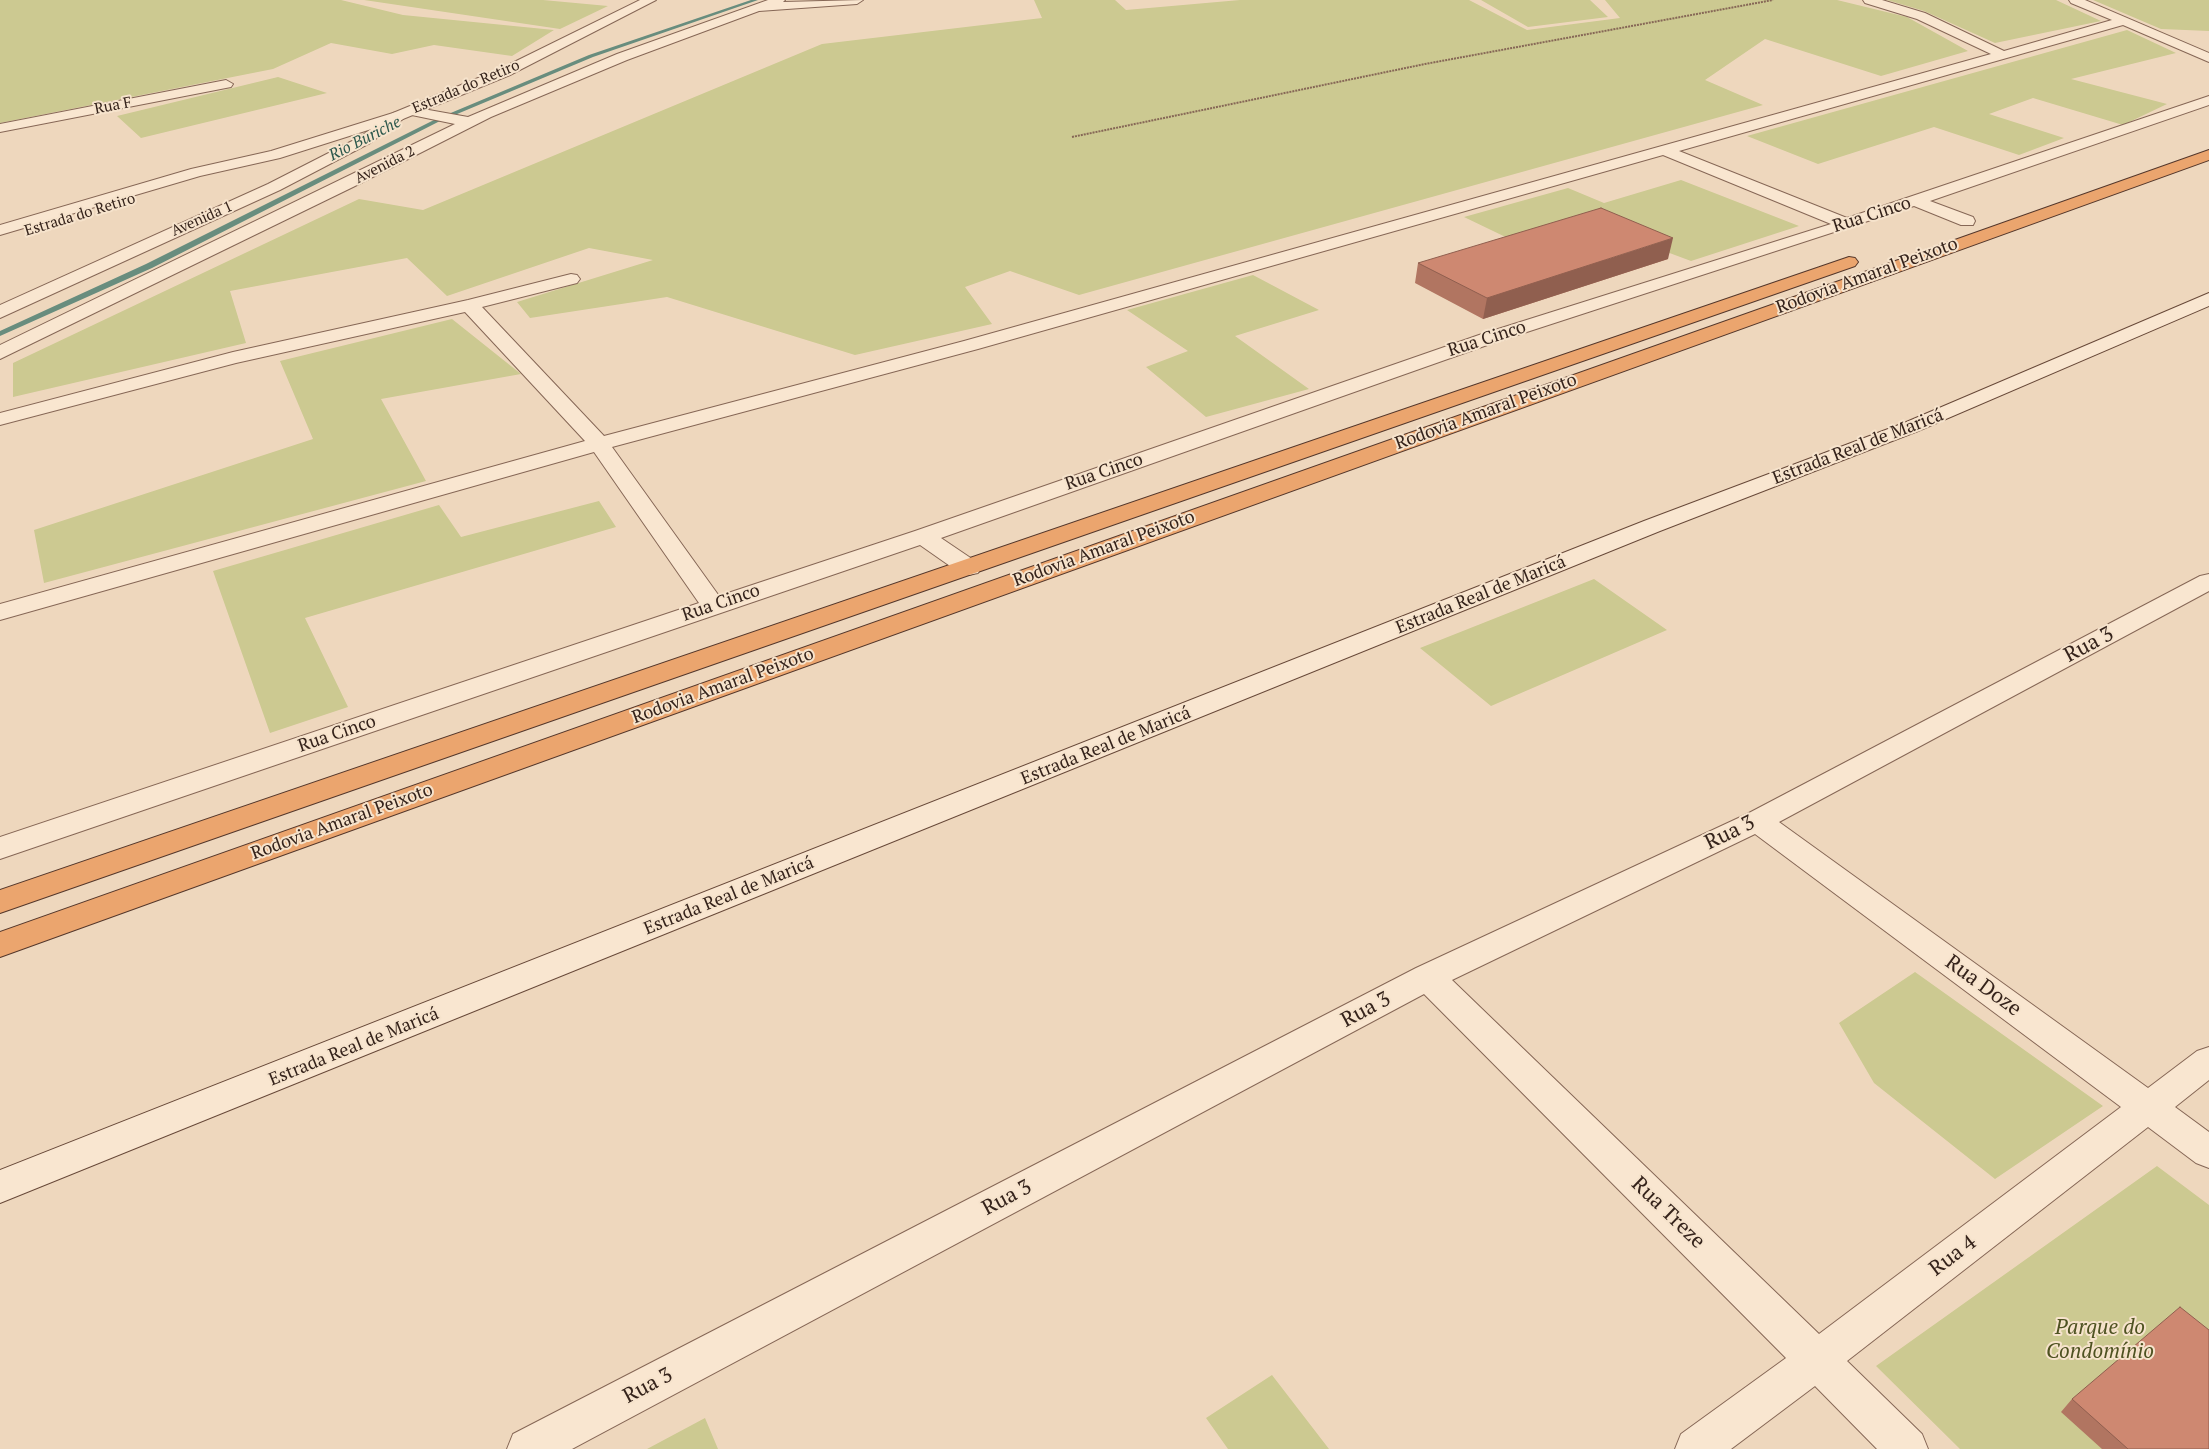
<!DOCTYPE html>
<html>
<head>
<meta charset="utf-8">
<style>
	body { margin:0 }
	canvas { display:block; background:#eed7bd }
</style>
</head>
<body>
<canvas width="2209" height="1449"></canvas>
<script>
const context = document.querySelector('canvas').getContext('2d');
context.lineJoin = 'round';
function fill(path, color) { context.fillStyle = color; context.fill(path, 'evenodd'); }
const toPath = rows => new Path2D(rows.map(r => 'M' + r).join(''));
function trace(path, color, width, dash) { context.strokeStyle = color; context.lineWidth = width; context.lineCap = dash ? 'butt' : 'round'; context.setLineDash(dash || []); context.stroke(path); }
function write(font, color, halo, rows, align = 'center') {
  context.font = font + ' "PT Serif",serif'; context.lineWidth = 4; context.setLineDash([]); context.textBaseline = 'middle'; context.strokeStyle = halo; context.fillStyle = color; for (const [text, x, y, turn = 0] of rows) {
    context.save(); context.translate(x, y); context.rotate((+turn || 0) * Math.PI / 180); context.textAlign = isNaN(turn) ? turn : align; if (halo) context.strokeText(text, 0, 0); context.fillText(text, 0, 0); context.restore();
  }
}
const green = toPath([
	[0,0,341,0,403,15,554,30,512,56,434,45,392,54,331,43,273,69,0,123],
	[364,0,543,0,608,6,560,29],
	[1034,0,1115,0,1126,10,1240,0,1469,0,1527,30,1620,18,1605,0,1837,0,1907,17,1968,51,1881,76,1765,39,1705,80,1763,105,1079,295,1010,271,965,287,992,324,855,355,667,297,530,318,517,302,653,260,589,248,447,296,407,258,230,291,246,343,13,397,13,363,359,199,423,210,822,44,1042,18],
	[1481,0,1590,0,1608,17,1528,27],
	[1887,0,2056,0,2101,21,1995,43,1924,11],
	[2093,0,2209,0,2209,31,2161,29],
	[2127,30,2176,53,2071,79,2167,104,2123,125,2033,98,1989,114,2064,138,2019,155,1934,127,1818,164,1747,136],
	[278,77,327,93,141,138,117,116],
	[1681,180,1799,226,1691,261,1589,223,1518,243,1464,217,1568,188,1604,203],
	[1253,275,1319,310,1235,336,1309,389,1206,417,1146,367,1188,351,1127,310],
	[452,319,521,374,381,399,426,481,44,583,34,530,313,439,280,361],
	[599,501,616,527,305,618,348,707,270,733,213,571,439,505,461,537],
	[1594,579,1667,630,1491,706,1420,648],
	[1915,972,2103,1106,1995,1179,1874,1083,1839,1023],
	[2157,1166,2209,1205,2209,1449,1960,1449,1876,1366],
	[1272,1375,1329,1449,1228,1449,1206,1418],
	[705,1418,718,1449,647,1449]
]);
const stream = toPath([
	[751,0,758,0,593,57,438,122,152,268,0,336,0,331,146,264,434,120,589,55,751,0]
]);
const path = toPath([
	[1072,137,1425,64,1773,0]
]);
const minor = toPath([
	[768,0,785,0,783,2,863,0,857,4,759,11,627,60,491,117,353,187,0,359,0,345,455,124,407,114,405,111,407,108,412,107,468,117,617,54,768,0],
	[1863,0,1882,0,1925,13,2004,51,2112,20,2071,3,2069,0,2085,0,2209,53,2209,62,2123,25,1679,151,1847,218,2209,96,2209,105,1930,201,1973,217,1975,221,1973,225,1961,225,1914,206,1493,343,941,538,978,563,981,568,978,573,969,575,960,573,920,545,0,859,0,837,699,603,594,452,0,620,0,604,585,441,465,312,236,363,0,425,0,413,233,352,468,300,571,274,577,275,580,279,577,283,482,307,604,436,964,341,1991,54,1917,19,1865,3,1863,0],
	[1663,155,1831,224,1479,335,915,531,719,596,612,447,978,349,1663,155],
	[226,80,233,84,231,87,0,132,0,124,226,80],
	[398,112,403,113,405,116,403,119,370,143,280,190,0,318,0,305,268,184,360,137,393,113,398,112],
	[2209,574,2209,591,1779,822,2148,1088,2197,1051,2209,1047,2209,1080,2175,1107,2209,1132,2209,1168,2196,1163,2148,1127,1847,1361,1922,1434,1928,1449,1877,1449,1815,1386,1731,1449,1675,1449,1681,1434,1786,1358,1424,994,572,1449,507,1449,513,1434,1416,968,1747,814,2200,576,2209,574],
	[1755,834,2121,1107,1819,1334,1452,980,1755,834]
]);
const tertiary = toPath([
	[640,0,656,0,510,75,403,119,280,158,200,176,0,235,0,225,191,169,271,151,393,113,500,69,640,0]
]);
const secondary = toPath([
	[2209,293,2209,306,1918,431,1660,531,0,1203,0,1170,1644,521,1904,423,2209,293]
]);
const trunk = toPath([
	[2209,150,2209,160,0,957,0,932,2209,150],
	[1849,257,1855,258,1858,262,1855,266,0,913,0,890,1849,257]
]);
const wall = toPath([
	[1668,259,1483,319,1415,283,1418,263],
	[2072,1399,2209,1449,2102,1449,2061,1412]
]);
const shadedWall = toPath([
	[1673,238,1668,259,1483,319,1487,298]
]);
const building = toPath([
	[1601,208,1673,238,1487,298,1418,263,1601,208],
	[2180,1307,2209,1330,2209,1449,2128,1449,2072,1399,2180,1307]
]);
const farStreetnames = [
	["Estrada do Retiro",466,87,-23],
	["Rua F",113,106,-11],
	["Avenida 2",385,165,-27],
	["Estrada do Retiro",80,215,-17],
	["Avenida 1",202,219,-24]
];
const farWaternames = [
	["Rio Buriche",365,139,-27]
];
const streetNames = [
	["Rua Cinco",1872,215,-18],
	["Rodovia Amaral Peixoto",1867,276,-20],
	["Rua Cinco",1487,339,-18],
	["Rodovia Amaral Peixoto",1486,412,-20],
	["Estrada Real de Maricá",1858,447,-21],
	["Rua Cinco",1104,472,-19],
	["Rodovia Amaral Peixoto",1104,549,-20],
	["Estrada Real de Maricá",1481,595,-22],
	["Rua Cinco",721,603,-19],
	["Rodovia Amaral Peixoto",723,686,-20],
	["Rua Cinco",337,734,-19],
	["Estrada Real de Maricá",1106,746,-22],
	["Rodovia Amaral Peixoto",342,822,-20],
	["Estrada Real de Maricá",729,896,-22],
	["Estrada Real de Maricá",354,1047,-22]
];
const nearStreetnames = [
	["Rua 3",2089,645,-28],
	["Rua 3",1730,833,-26],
	["Rua Doze",1983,986,36],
	["Rua 3",1366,1010,-28],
	["Rua 3",1007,1198,-28],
	["Rua Treze",1668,1213,44],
	["Rua 4",1953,1256,-37],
	["Rua 3",648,1386,-28]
];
const nearParknames = [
	["Parque do",2100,1328],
	["Condomínio",2100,1352]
];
fill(green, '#ccc991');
fill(stream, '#688d7e');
trace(minor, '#866756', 2);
trace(tertiary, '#866756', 2);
trace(secondary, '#684939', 2);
trace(trunk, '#54372b', 2);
trace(path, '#866756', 2, [2, 1]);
fill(minor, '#f9e6d0');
fill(tertiary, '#f9e6d0');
fill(secondary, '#f9e6d0');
fill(trunk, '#eba56e');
fill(wall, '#b17561');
fill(shadedWall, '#905f4f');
fill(building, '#ce8871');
trace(building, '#905f4f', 1);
write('15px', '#35231b', '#f6e3cc', farStreetnames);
write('italic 16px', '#2a564b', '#f6e3cc', farWaternames);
write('18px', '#35231b', '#f6e3cc', streetNames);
write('21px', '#35231b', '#f6e3cc', nearStreetnames);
write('italic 21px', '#4e5221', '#f6e3cc', nearParknames);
</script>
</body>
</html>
